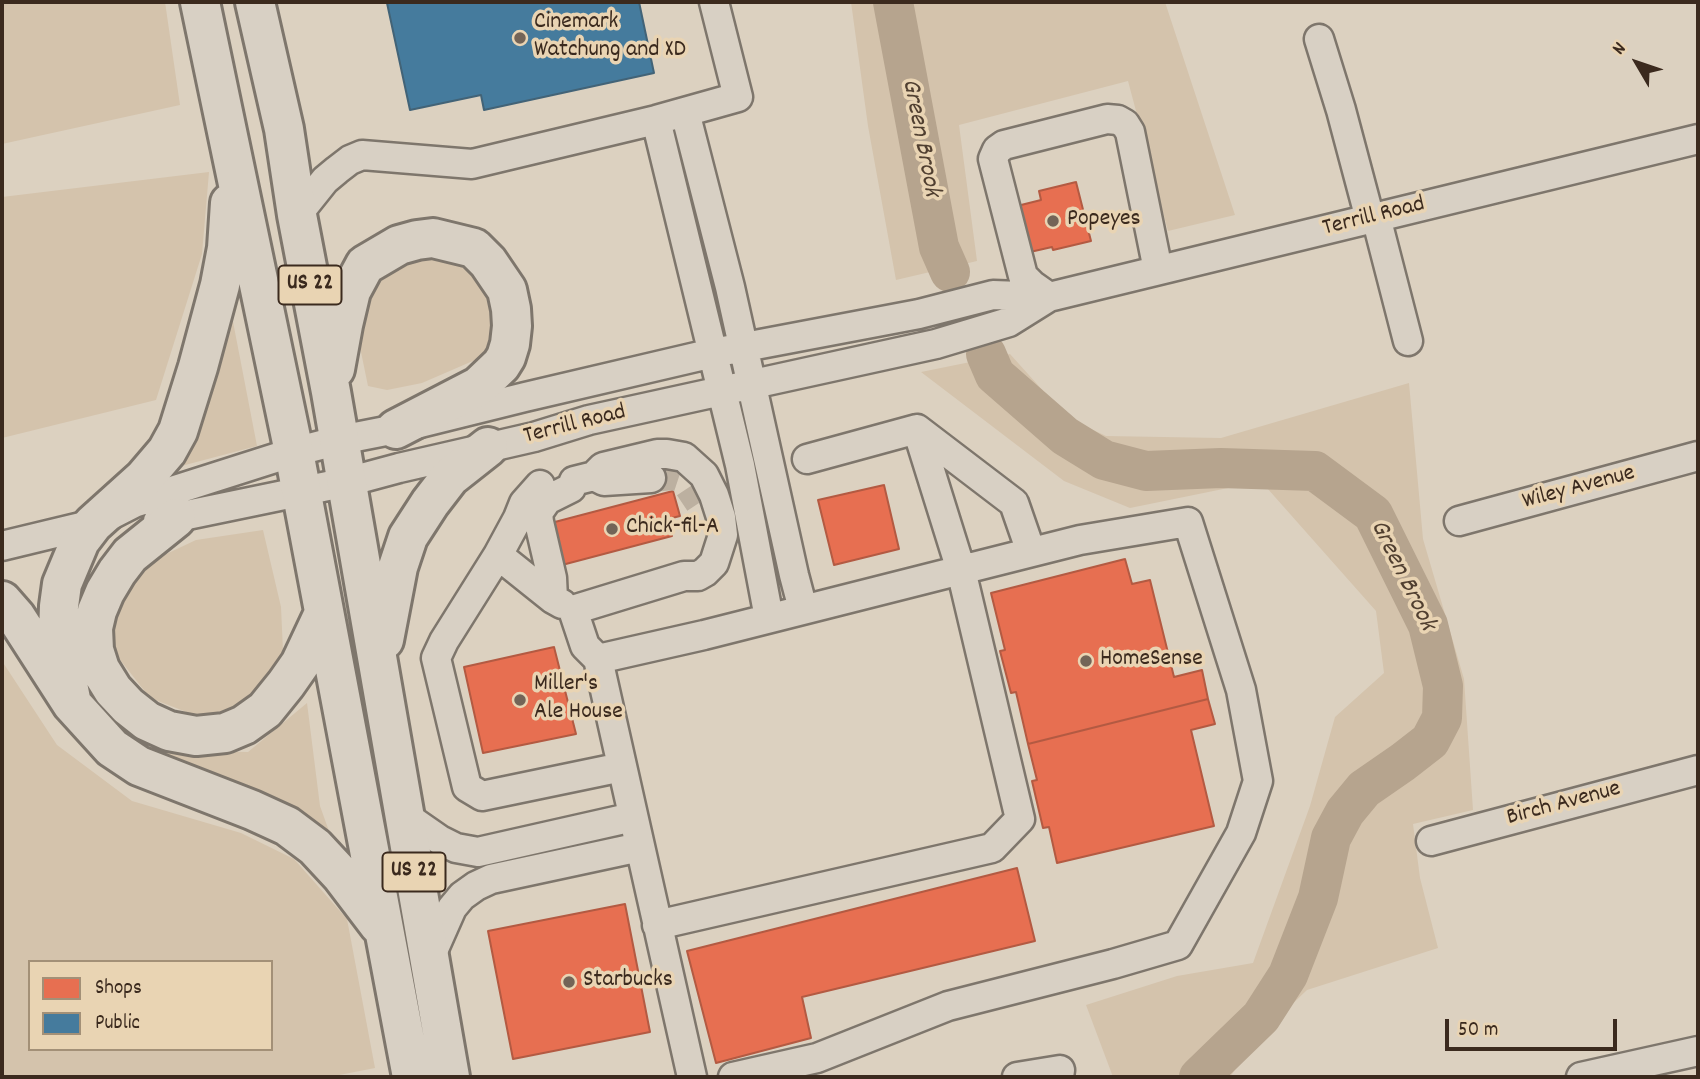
<!DOCTYPE html>
<html>
<head>
<meta charset="utf-8">
<style>
	body { margin:0 }
	#map { position:relative; width:1700px; height:1079px; overflow:hidden; background:#dcd1c0; font-family:Dekko,sans-serif }
	canvas { display:block }
	.frame { position:absolute; inset:0; border:4px solid #3b2a1e; pointer-events:none }
	.legend { position:absolute; left:28px; top:960px; width:245px; height:91px; box-sizing:border-box; background:#e9d4b3; border:2px solid #a39077; margin:0; padding:9px 12px; list-style:none; font-size:21px; color:#3b2a1e }
	.legend li { display:flex; align-items:center; gap:14px; height:35px }
	.legend b { width:35px; border:2px solid #a39077 }
	.north { position:absolute; left:1602px; top:28px; width:70px; height:70px; -webkit-text-stroke:5px #e9d4b3; paint-order:stroke; rotate:309deg; font-size:19px; font-weight:700; line-height:28px; text-align:center; color:#3b2a1e }
	.north::after { content:''; display:block; margin:auto; width:24px; height:32px; background:#3b2a1e; clip-path:polygon(50% 0,100% 100%,50% 72%,0 100%) }
	.scale { position:absolute; left:1445px; top:1019px; width:172px; height:32px; box-sizing:border-box; border:4px solid #3b2a1e; border-top:0; padding-left:9px; font-size:21px; line-height:24px; white-space:nowrap; color:#3b2a1e; -webkit-text-stroke:5px #e9d4b3; paint-order:stroke }
</style>
</head>
<body>
<div id="map">
<canvas width="1700" height="1079"></canvas>
<div class="frame"></div>
<ul class="legend">
<li><b style="height:19px;background:#e76f51"></b>Shops</li>
<li><b style="height:19px;background:#457b9d"></b>Public</li>
</ul>
<div class="north">N</div>
<div class="scale">50 m</div>
</div>
<script>
const context = document.querySelector('canvas').getContext('2d');
context.lineJoin = 'round';
function fill(path, color) { context.fillStyle = color; context.fill(path, 'evenodd'); }
const toPath = rows => new Path2D(rows.map(r => 'M' + r).join(''));
function trace(path, color, width, dash) { context.strokeStyle = color; context.lineWidth = width; context.lineCap = dash ? 'butt' : 'round'; context.setLineDash(dash || []); context.stroke(path); }
function write(font, color, halo, rows, align = 'center') {
  context.font = font + ' Dekko,sans-serif'; context.lineWidth = 7; context.setLineDash([]); context.textBaseline = 'middle'; context.strokeStyle = halo; context.fillStyle = color; for (const [text, x, y, turn = 0] of rows) {
    context.save(); context.translate(x, y); context.rotate((+turn || 0) * Math.PI / 180); context.textAlign = isNaN(turn) ? turn : align; if (halo) context.strokeText(text, 0, 0); context.fillText(text, 0, 0); context.restore();
  }
}
const green = toPath([
	[2,2,165,2,180,105,2,144],
	[851,2,1165,2,1235,215,1168,231,1128,81,959,125,977,261,896,280,868,126],
	[209,172,202,254,156,400,2,438,2,197],
	[412,251,465,259,491,287,499,320,489,354,422,383,387,390,368,386,354,318,363,289],
	[229,301,257,446,170,469],
	[1010,354,1055,404,1074,421,1106,436,1221,438,1409,383,1423,539,1464,679,1473,810,1413,824,1420,878,1438,948,1307,990,1258,1037,1230,1077,1113,1077,1086,1005,1177,976,1253,963,1310,806,1335,717,1384,673,1376,611,1267,488,1233,487,1130,508,1064,481,921,372],
	[263,530,281,607,283,651,274,684,240,709,197,716,150,698,114,652,114,617,126,590,147,563,196,540],
	[2,661,57,745,132,801,241,833,294,859,347,919,375,1068,329,1077,2,1077],
	[30,962,271,962,271,1049,30,1049],
	[307,703,320,806,334,845,215,778,129,735,189,751,248,752]
]);
const shops = toPath([
	[1076,182,1091,241,1053,250,1052,247,1030,252,1017,206,1041,200,1039,191,1076,182],
	[884,485,899,549,834,565,818,500,884,485],
	[673,491,680,516,668,519,672,536,562,565,551,523,673,491],
	[1125,559,1132,584,1150,580,1174,677,1202,670,1208,699,1028,744,1016,692,1011,693,1000,651,1005,650,991,593,1125,559],
	[554,647,576,734,483,753,464,667,554,647],
	[1208,699,1215,724,1191,730,1214,826,1057,863,1049,827,1043,828,1032,781,1037,780,1028,744,1208,699],
	[1017,868,1035,941,802,997,811,1038,716,1063,687,951,1017,868],
	[625,904,650,1032,513,1059,488,931,625,904]
]);
const public = toPath([
	[391,2,639,2,654,73,484,110,481,95,410,110,387,3,391,2]
]);
const river = toPath([
	[893,2,939,247,950,272],
	[986,354,995,375,1065,436,1104,460,1146,471,1221,468,1315,471,1373,514,1428,625,1443,686,1442,718,1430,741,1403,762,1364,789,1345,812,1331,838,1318,898,1288,975,1261,1017,1199,1077]
]);
const minorTunnel = toPath([
	[651,478,673,476,679,478,687,485,699,503]
]);
const minor = toPath([
	[1319,39,1341,110,1370,219],
	[685,112,730,287,794,575,803,609],
	[656,120,740,465,769,618],
	[297,215,325,180,337,170,350,160,362,155,472,164,656,120,738,97,714,2],
	[1376,217,1408,341],
	[1049,297,1032,285,1023,276,993,159,997,150,1004,145,1107,119,1118,120,1125,124,1130,132,1158,270],
	[807,459,917,429,1014,503,1031,552],
	[594,476,604,481,651,478],
	[540,485,524,503,518,518,498,555,444,641,436,658,467,787,482,796,622,767],
	[158,521,347,482,399,468,534,437,589,420,936,344,1009,322,1049,297],
	[1459,521,1698,456],
	[2,546,93,524,134,503,294,452,340,440,396,429,525,397,713,353,919,314,993,295,1049,297,1698,139],
	[498,555,553,599,562,604],
	[553,599,552,578,539,522,538,513,547,500,571,488,574,481,594,476,603,467,657,454,667,454,684,457,704,475,714,495,721,517,723,535,714,563,705,572,698,576,684,576,573,610,585,646,598,659,692,1077],
	[598,659,704,635,961,570,1020,819,992,848,657,925],
	[404,815,440,840,456,848,478,852,633,817],
	[1431,841,1698,770],
	[429,960,452,908,462,896,476,886,491,879,640,847],
	[733,1077,817,1058,948,1006,1113,964,1178,945,1241,833,1258,781,1241,690,1188,522,1080,540,961,570,917,429],
	[1017,1077,1060,1070,1059,1077],
	[1581,1077,1698,1051]
]);
const highway = toPath([
	[200,2,294,452,412,1077],
	[255,2,284,129,297,215,331,392,450,1077],
	[335,369,343,325,351,291,365,265,399,245,417,240,433,238,474,248,488,262,507,290,511,309,512,326,510,344,506,357,501,365,479,386,396,429],
	[176,518,130,555,117,572,105,592,97,611,93,628,94,650,100,669,113,690,128,706,147,721,169,731,196,736,225,733,244,725,265,710,286,684,300,664,324,613],
	[2,601,16,617,72,704,112,748,139,766,252,810,287,826,315,847,341,875,379,925],
	[384,640,398,567,408,537,430,503,450,477,488,447],
	[72,704,58,635,59,606,62,584,80,541,93,524,144,478,167,451,178,431,198,367,220,285,227,248,230,203]
]);
const markers = [
	[520,38,7,"#736457"],
	[1053,221,7,"#736457"],
	[612,529,7,"#736457"],
	[1086,661,7,"#736457"],
	[520,700,7,"#736457"],
	[569,982,7,"#736457"]
];
const shields = [
	[310,285,63],
	[414,872,63]
];
const shieldNames = [
	["US 22",310,285],
	["US 22",414,872]
];
const poiNames = [
	["Cinemark",534,24],
	["Watchung and XD",534,52],
	["Popeyes",1067,221],
	["Chick-fil-A",626,529],
	["HomeSense",1100,661],
	["Miller's",534,686],
	["Ale House",534,714],
	["Starbucks",583,982]
];
const streetNames = [
	["Terrill Road",1374,218,-14],
	["Terrill Road",575,426,-14],
	["Wiley Avenue",1579,489,-15],
	["Birch Avenue",1564,805,-15]
];
const waterNames = [
	["Green Brook",919,138,79],
	["Green Brook",1401,576,64]
];
fill(green, '#d4c3ac');
fill(shops, '#e76f51');
trace(shops, '#b35a42', 2);
fill(public, '#457b9d');
trace(public, '#426377', 2);
trace(river, '#b6a48e', 40);
trace(minorTunnel, '#bcb0a0', 28, [28, 14]);
trace(minor, '#7e766c', 33);
trace(highway, '#7e766c', 44);
trace(minor, '#d8d0c4', 28);
trace(highway, '#d8d0c4', 38);
for (const [x, y, r, color] of markers) { const dot = new Path2D(); dot.arc(x, y, r, 0, 2 * Math.PI); context.fillStyle = color; context.fill(dot); trace(dot, '#e9d4b3', 2.5); }
for (const [x, y, w] of shields) { const box = new Path2D(); box.roundRect(x - w / 2, y - 19.5, w, 39, 5); context.fillStyle = '#e9d4b3'; context.fill(box); trace(box, '#3b2a1e', 2); }
write('bold 23px', '#3b2a1e', null, shieldNames);
write('24px', '#3b2a1e', '#e9d4b3', poiNames, 'left');
write('24px', '#3b2a1e', '#e9d4b3', streetNames);
write('italic 26px', '#503f30', '#e9d4b3', waterNames);
</script>
</body>
</html>
